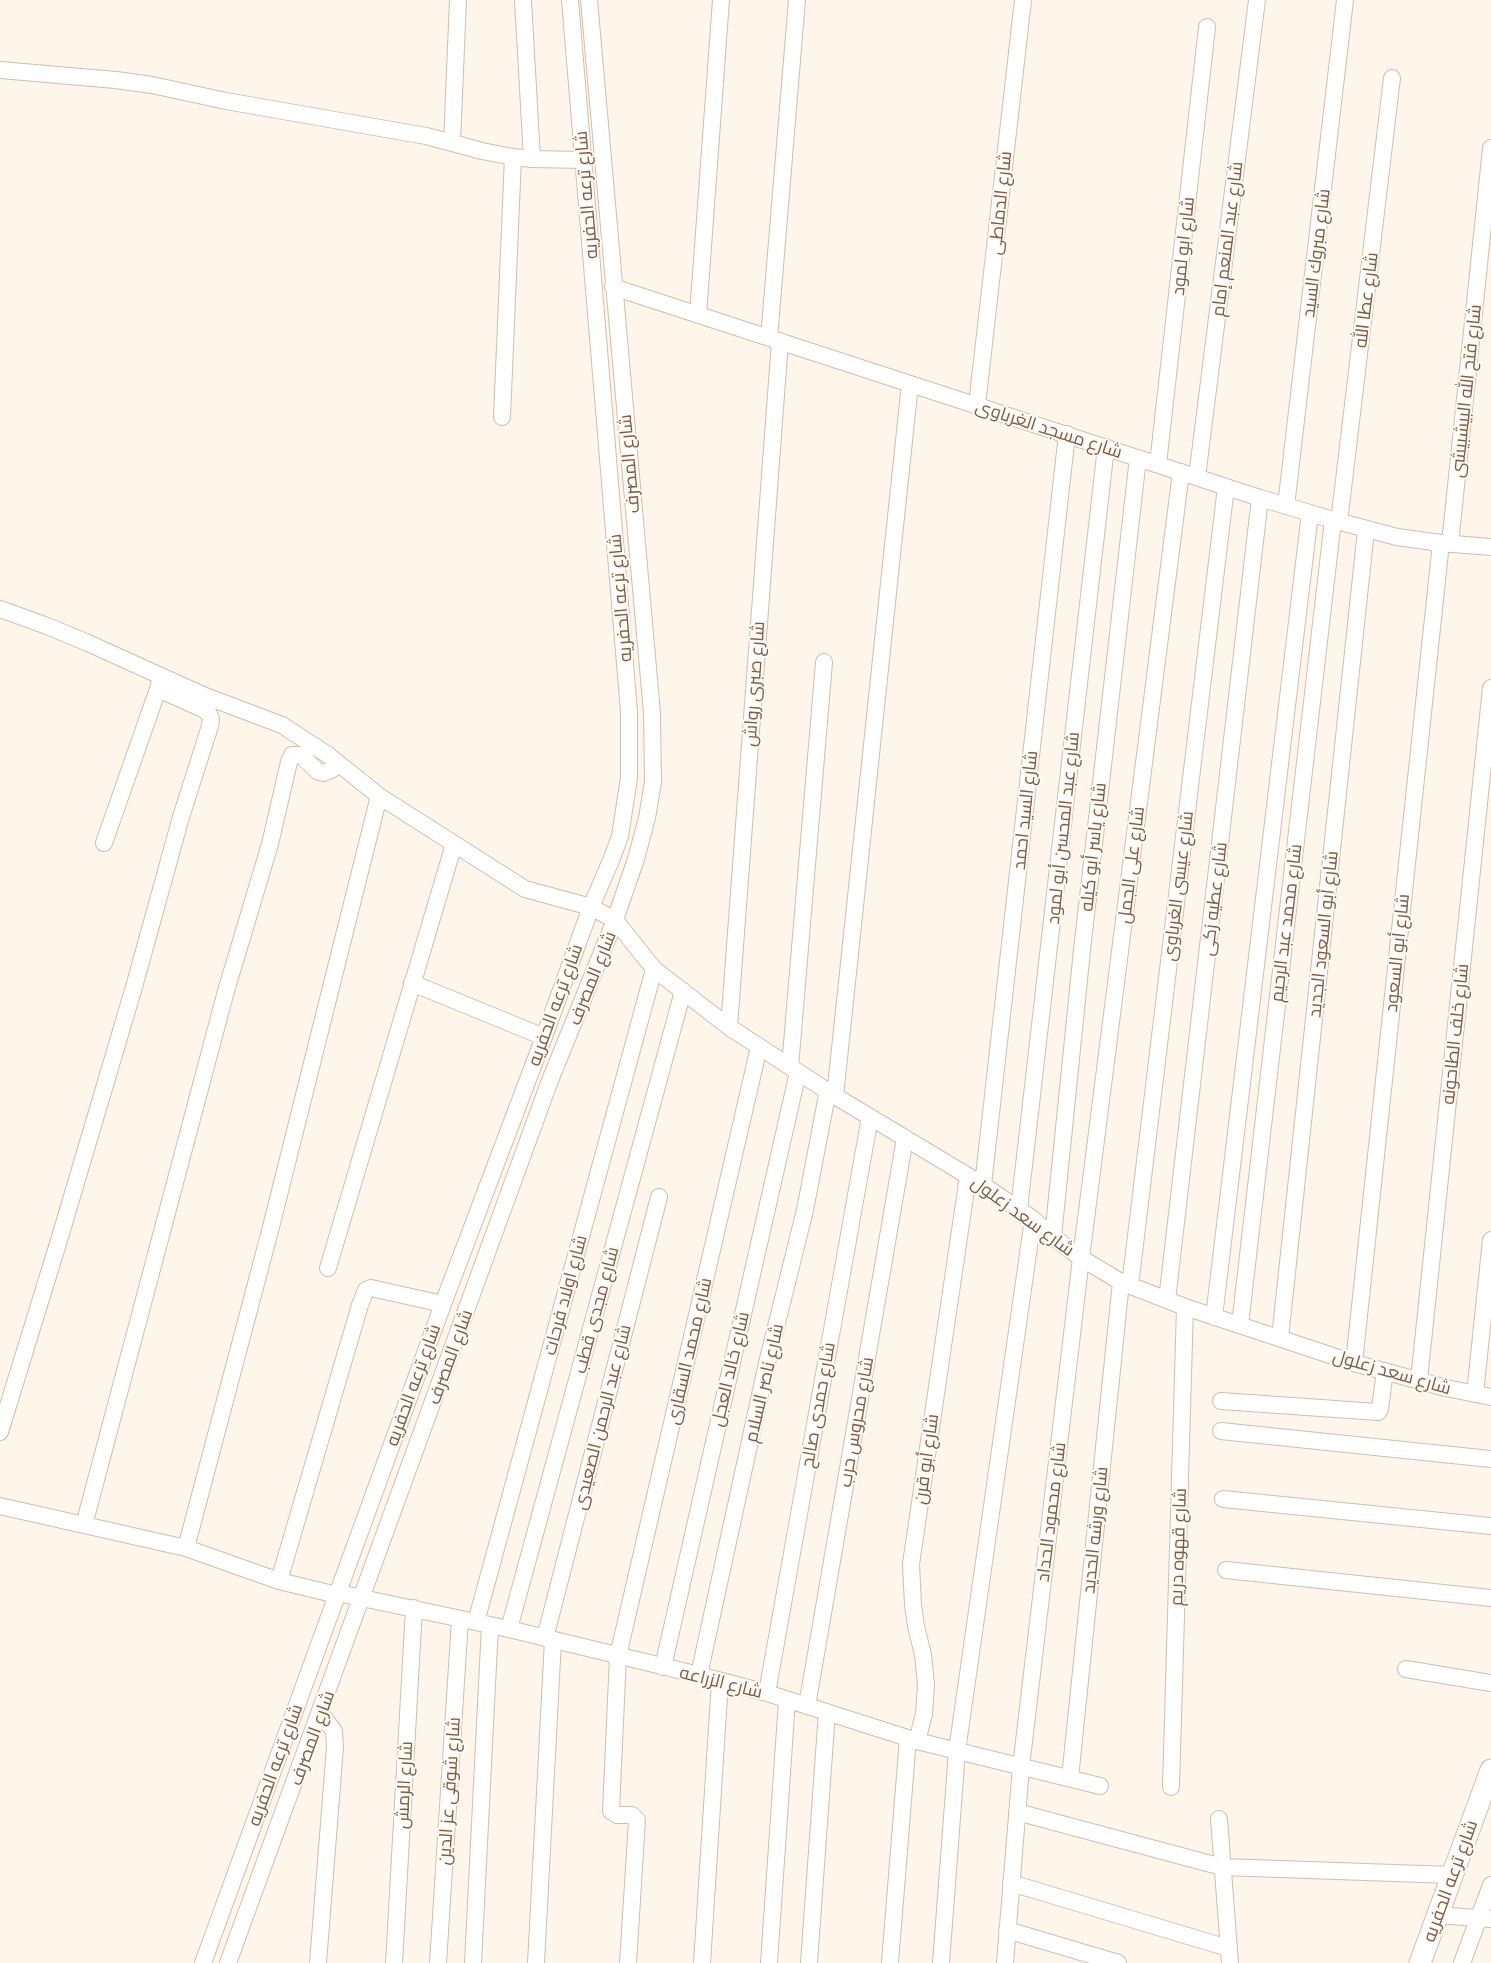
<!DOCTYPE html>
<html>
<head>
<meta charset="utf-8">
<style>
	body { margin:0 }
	canvas { display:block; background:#fef6eb }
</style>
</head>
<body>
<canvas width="1491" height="1963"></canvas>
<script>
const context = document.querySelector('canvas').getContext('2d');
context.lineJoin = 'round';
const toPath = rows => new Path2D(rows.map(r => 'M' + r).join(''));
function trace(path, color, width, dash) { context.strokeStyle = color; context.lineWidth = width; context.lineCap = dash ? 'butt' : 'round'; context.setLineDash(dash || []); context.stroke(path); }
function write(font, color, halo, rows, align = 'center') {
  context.font = font + ' "Exo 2",Cairo,sans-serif'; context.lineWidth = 4; context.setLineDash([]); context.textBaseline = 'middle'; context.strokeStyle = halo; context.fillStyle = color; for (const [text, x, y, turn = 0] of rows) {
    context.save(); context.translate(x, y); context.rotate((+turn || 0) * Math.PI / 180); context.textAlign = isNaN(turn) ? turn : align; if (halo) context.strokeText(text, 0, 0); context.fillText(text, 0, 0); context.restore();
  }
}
const minor = toPath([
	[523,0,532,159],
	[0,70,116,80,152,85,226,101,426,136,482,151,513,157,532,159,584,160],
	[452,142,458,0],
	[613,287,1260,498,1333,520,1397,537,1441,543,1491,547],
	[698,315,721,0],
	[769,338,797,0],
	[977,405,1023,0],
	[502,417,513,157],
	[1158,464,1207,27],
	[1197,477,1257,0],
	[1286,506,1345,0],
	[1339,522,1392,78],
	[1450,544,1491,148],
	[0,609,47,626,88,643,205,696,282,725,328,755,379,796,525,889,591,907,615,920,654,969,729,1027,835,1096,983,1185,1033,1219,1053,1237,1081,1258,1121,1282,1185,1307,1354,1363,1446,1388,1491,1397],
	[104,843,158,689],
	[412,983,544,1037],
	[729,1027,780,341],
	[790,1067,824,662],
	[835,1096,910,384],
	[983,1185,1067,434],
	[1019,1209,1106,447],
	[1053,1237,1082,950,1138,458],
	[328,1268,454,844],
	[1130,1286,1226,487],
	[1167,1300,1260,498],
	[1214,1317,1310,513],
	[1240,1325,1333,520],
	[1280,1338,1366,530],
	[1354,1363,1441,543],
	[1419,1380,1491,688],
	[1475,1394,1491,1240],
	[1221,1401,1378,1412,1380,1409,1385,1371],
	[1221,1431,1491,1459],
	[0,1432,60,1237,134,987,181,817,210,726,211,719,209,714,205,710,158,689,161,677],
	[1223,1499,1491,1526],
	[0,1506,186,1548,271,1227,379,796],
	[84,1525,226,991,270,844,289,762,292,755,301,755,317,771,323,773,331,770,339,764],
	[186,1548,279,1581,337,1595],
	[1226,1570,1491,1598],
	[279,1581,360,1305,366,1290,371,1288,443,1304],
	[338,1593,509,1629,699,1675,767,1693,917,1741,1100,1786],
	[476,1622,654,969],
	[509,1629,683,991],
	[545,1638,659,1197],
	[663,1667,798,1072],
	[1406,1669,1491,1683],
	[699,1675,767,1363,805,1210,828,1090],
	[767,1693,870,1117],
	[807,1706,905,1138],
	[917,1741,924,1714,926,1684,923,1655,916,1626,913,1605,911,1564,968,1176],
	[1070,1778,1121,1282],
	[1171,1787,1185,1307],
	[1017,1812,1222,1867,1452,1875],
	[1219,1819,1230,1963],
	[1011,1883,1228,1948],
	[1436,1915,1491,1919],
	[1007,1930,1118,1963],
	[203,1963,443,1304,544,1037,591,907,612,858,620,836,629,778,629,712,570,0],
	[228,1963,549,1083,615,920,636,859,647,818,653,782,652,713,589,0],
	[318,1963,335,1747,334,1731,321,1714],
	[394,1963,414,1608],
	[438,1963,460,1619],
	[473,1963,490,1625],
	[536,1963,553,1640],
	[628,1963,637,1820,632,1815,617,1815,611,1811,618,1656,759,1047],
	[702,1963,720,1681],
	[769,1963,787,1700],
	[809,1963,827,1712],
	[890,1963,908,1738],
	[941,1963,957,1751,1033,1219],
	[1005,1963,1021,1767,1081,1258,1181,472],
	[1462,1963,1491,1885]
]);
const tertiary = toPath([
	[1420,1963,1491,1770]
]);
const streetNames = [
	["شارع ترعه الحفريه",586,195,-95],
	["شارع الدماطى",1000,203,-84],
	["شارع عبد المنعم إمام",1227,239,-83],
	["شارع ابو لمود",1183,246,-84],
	["شارع مبروك السيد",1316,253,-83],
	["شارع عطا الله",1366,300,-83],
	["شارع فتح الله البيشبيشى",1466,391,-84],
	["شارع مسجد الغرباوى",1049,429,18],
	["شارع المصرف",629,464,-95],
	["شارع ترعه الحفريه",620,598,-95],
	["شارع صبرى رواش",754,684,-86],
	["شارع السيد احمد",1025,810,-84],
	["شارع عبد المحسن أبو لمود",1063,828,-84],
	["شارع ياسر أبو كيله",1093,847,-84],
	["شارع على الجمل",1131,865,-83],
	["شارع عيسى الغرباوى",1178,886,-83],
	["شارع عطيه زكى",1214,899,-83],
	["شارع محمد عبد الرحيم",1286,923,-83],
	["شارع أبو السعود الجديد",1323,934,-84],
	["شارع أبو السعود",1397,953,-84],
	["شارع المصرف",592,978,-68],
	["شارع ترعه الحفريه",555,1005,-70],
	["شارع خلف الطاحونه",1455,1034,-84],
	["شارع سعد زعلول",1023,1216,36],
	["شارع اولاد فرحات",565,1295,-75],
	["شارع مجدى قطب",596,1310,-75],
	["شارع محمد السقارى",689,1351,-77],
	["شارع المصرف",450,1357,-70],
	["شارع خالد العجل",730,1369,-77],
	["شارع سعد زعلول",1392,1372,16],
	["شارع ناصر السلام",764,1383,-77],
	["شارع ترعه الحفريه",413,1385,-70],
	["شارع حمدى صالح",818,1405,-80],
	["شارع عبد الرحمن الصعيدى",602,1417,-76],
	["شارع محروس حرب",856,1422,-80],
	["شارع أبو قرن",926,1459,-82],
	["شارع محمود الحداد",1051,1512,-83],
	["شارع ورشه الحديد",1095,1530,-84],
	["شارع قهوه دريم",1178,1547,-88],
	["شارع الزراعه",721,1682,14],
	["شارع المصرف",312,1738,-70],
	["شارع ترعه الحفريه",275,1765,-70],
	["شارع الرمش",404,1785,-87],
	["شارع شوقى عز الدين",449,1791,-86],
	["شارع ترعه الحفريه",1450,1881,-70]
];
trace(minor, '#d2bdae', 18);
trace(tertiary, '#d2bdae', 23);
trace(minor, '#fff', 16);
trace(tertiary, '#fff', 21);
write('18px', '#7c5b4b', '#fffaf2', streetNames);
</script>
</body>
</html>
